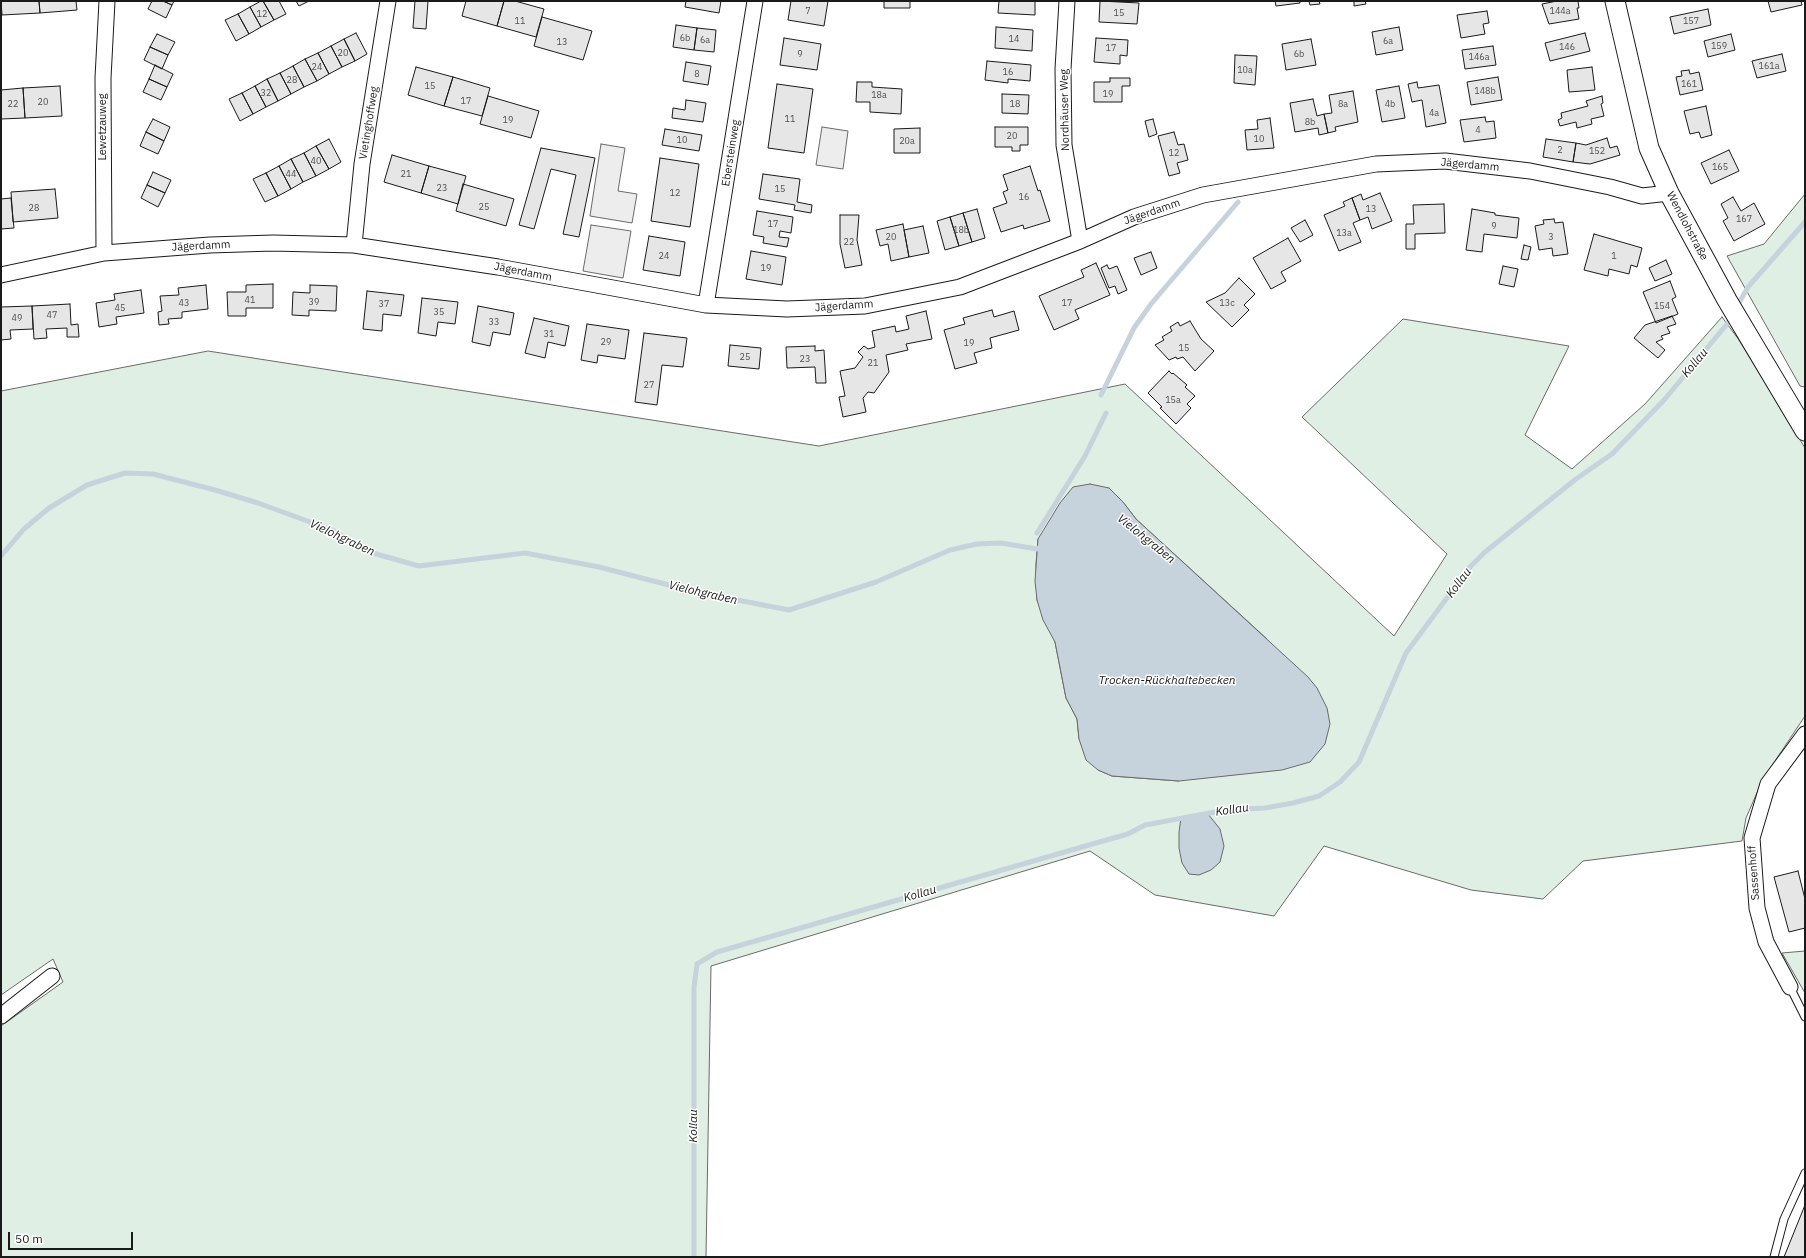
<!DOCTYPE html>
<html>
<head>
<meta charset="utf-8">
<style>
	body { margin:0 }
	#map { position:relative; width:1806px; height:1258px; overflow:hidden; background:#fff; font-family:"IBM Plex Sans",sans-serif }
	canvas { display:block }
	.frame { position:absolute; inset:0; border:2px solid #1a1a1a; pointer-events:none }
	.scale { position:absolute; left:8px; top:1232px; width:125px; height:18px; box-sizing:border-box; border:2px solid #1a1a1a; border-top:0; padding-left:5px; font-size:12px; line-height:14px; white-space:nowrap; color:#1a1a1a; -webkit-text-stroke:3px #fff; paint-order:stroke }
</style>
</head>
<body>
<div id="map">
<canvas width="1806" height="1258"></canvas>
<div class="frame"></div>
<div class="scale">50 m</div>
</div>
<script>
const context = document.querySelector('canvas').getContext('2d');
context.lineJoin = 'round';
function fill(path, color) { context.fillStyle = color; context.fill(path, 'evenodd'); }
const toPath = rows => new Path2D(rows.map(r => 'M' + r).join(''));
function trace(path, color, width, dash) { context.strokeStyle = color; context.lineWidth = width; context.lineCap = dash ? 'butt' : 'round'; context.setLineDash(dash || []); context.stroke(path); }
function write(font, color, halo, rows, align = 'center') {
  context.font = font + ' "IBM Plex Sans",sans-serif'; context.lineWidth = 3; context.setLineDash([]); context.textBaseline = 'middle'; context.strokeStyle = halo; context.fillStyle = color; for (const [text, x, y, turn = 0] of rows) {
    context.save(); context.translate(x, y); context.rotate((+turn || 0) * Math.PI / 180); context.textAlign = isNaN(turn) ? turn : align; if (halo) context.strokeText(text, 0, 0); context.fillText(text, 0, 0); context.restore();
  }
}
const green = toPath([
	[1805,194,1805,387,1800,386,1727,256,1764,244,1805,194],
	[1722,317,1739,340,1805,448,1805,716,1763,779,1746,818,1742,841,1583,861,1543,899,1471,890,1324,846,1274,916,1155,895,1090,851,711,966,706,1257,1,1257,1,1026,63,982,53,959,1,995,1,391,208,351,819,446,1125,384,1394,636,1447,554,1302,417,1403,319,1569,346,1525,435,1572,469,1645,404,1722,317],
	[1109,488,1123,502,1136,519,1267,639,1179,781,1112,776,1098,770,1079,739,1077,719,1066,698,1055,642,1037,600,1036,564,1038,539,1109,488],
	[1805,951,1805,993,1782,953,1805,951]
]);
const parking = toPath([
	[822,127,848,131,843,169,816,165,822,127],
	[601,144,625,148,618,191,637,194,632,223,590,216,601,144],
	[591,225,631,231,623,278,583,271,591,225]
]);
const water = toPath([
	[1090,484,1109,488,1123,502,1136,519,1308,677,1317,688,1327,708,1330,724,1325,744,1310,762,1282,770,1179,781,1112,776,1098,770,1086,760,1079,739,1077,719,1066,698,1055,642,1043,620,1037,600,1035,581,1038,539,1060,503,1073,487,1090,484],
	[1208,814,1220,829,1224,846,1220,862,1211,870,1199,875,1189,874,1182,863,1179,848,1179,832,1181,818,1208,814]
]);
const stream = toPath([
	[1736,308,1748,287,1805,222],
	[1101,395,1134,328,1151,304,1238,202],
	[1037,533,1085,456,1106,413],
	[1,556,24,529,49,508,87,485,125,473,153,474,215,490,258,503,332,530,369,552,419,566,525,553,599,567,696,592,789,610,876,582,950,550,977,544,1001,543,1037,549,1043,546],
	[694,1257,694,987,697,964,717,952,1103,841,1128,834,1145,825,1226,810,1265,808,1293,803,1319,796,1340,782,1359,762,1406,653,1470,567,1485,552,1576,479,1612,454,1665,399,1727,324,1731,316]
]);
const building = toPath([
	[1,1,39,1,40,13,2,15,1,1],
	[39,1,76,1,77,10,40,13,39,1],
	[152,1,163,1,172,5,166,18,148,9,152,1],
	[163,1,174,1,172,5,163,1],
	[261,1,263,1,274,20,261,27,250,7,261,1],
	[263,1,279,1,286,14,274,20,263,1],
	[296,1,309,1,299,6,296,1],
	[415,1,428,1,426,29,413,28,415,1],
	[466,1,504,1,497,26,462,16,466,1],
	[504,1,515,1,544,9,536,37,497,26,504,1],
	[686,1,721,1,719,13,685,7,686,1],
	[791,1,828,1,824,26,788,20,791,1],
	[884,1,910,1,910,8,884,8,884,1],
	[999,1,1035,1,1035,15,998,13,999,1],
	[1100,1,1139,3,1137,24,1099,22,1100,1],
	[1275,1,1300,1,1300,3,1276,6,1275,1],
	[1309,1,1319,1,1320,4,1310,5,1309,1],
	[1354,1,1365,1,1366,4,1354,6,1354,1],
	[1557,1,1578,1,1579,8,1577,8,1579,19,1549,24,1542,4,1557,1],
	[1768,1,1801,1,1802,5,1771,12,1768,1],
	[250,7,261,27,249,34,238,14,250,7],
	[1708,9,1711,25,1674,34,1670,17,1708,9],
	[1487,11,1489,23,1483,24,1485,34,1461,38,1457,15,1487,11],
	[238,14,249,34,236,41,225,20,238,14],
	[542,17,592,31,583,60,534,46,542,17],
	[676,25,697,28,694,50,673,47,676,25],
	[996,27,1033,30,1032,51,995,48,996,27],
	[1399,27,1403,50,1376,55,1372,32,1399,27],
	[697,28,716,30,714,52,694,50,697,28],
	[356,33,367,54,355,61,344,39,356,33],
	[1585,33,1590,51,1550,61,1545,43,1585,33],
	[157,34,175,42,168,55,150,47,157,34],
	[1731,34,1735,50,1708,57,1704,41,1731,34],
	[784,38,821,44,817,70,780,65,784,38],
	[1096,38,1128,40,1127,56,1120,55,1120,64,1094,62,1096,38],
	[344,39,355,61,342,67,331,46,344,39],
	[1311,39,1316,65,1286,70,1282,44,1311,39],
	[331,46,342,67,329,74,318,53,331,46],
	[1493,46,1496,65,1465,69,1462,50,1493,46],
	[150,47,168,55,162,69,144,60,150,47],
	[318,53,329,74,317,81,305,59,318,53],
	[1782,54,1786,71,1757,78,1752,61,1782,54],
	[1235,55,1257,56,1255,85,1234,83,1235,55],
	[305,59,317,81,304,87,293,66,305,59],
	[987,61,1031,65,1030,81,1008,79,1008,83,985,80,987,61],
	[686,62,711,66,708,85,683,81,686,62],
	[155,65,173,74,167,87,149,79,155,65],
	[293,66,304,87,291,94,280,73,293,66],
	[416,67,453,77,444,106,408,95,416,67],
	[1592,67,1595,90,1569,92,1567,70,1592,67],
	[1689,70,1690,74,1699,72,1703,90,1680,95,1676,77,1682,76,1681,71,1689,70],
	[280,73,291,94,278,101,267,79,280,73],
	[453,77,490,88,482,116,444,106,453,77],
	[1498,77,1502,100,1471,105,1467,82,1498,77],
	[1110,78,1130,78,1130,86,1122,86,1122,102,1094,102,1094,82,1110,82,1110,78],
	[149,79,167,87,161,100,143,92,149,79],
	[267,79,278,101,266,107,255,86,267,79],
	[857,82,872,82,872,87,902,89,901,114,870,112,870,102,856,102,857,82],
	[1417,82,1418,88,1439,85,1446,123,1426,127,1422,100,1412,102,1408,84,1417,82],
	[777,84,813,89,804,153,768,148,777,84],
	[60,86,62,116,25,118,23,88,60,86],
	[255,86,266,107,253,114,242,93,255,86],
	[1399,86,1405,118,1382,122,1376,90,1399,86],
	[23,88,25,118,1,119,1,90,23,88],
	[1353,91,1358,122,1335,127,1336,131,1328,133,1324,114,1332,113,1329,95,1353,91],
	[242,93,253,114,240,121,229,99,242,93],
	[1002,94,1029,95,1028,114,1002,113,1002,94],
	[488,96,539,111,531,138,480,124,488,96],
	[1602,96,1603,103,1601,104,1604,116,1591,119,1592,124,1577,128,1576,122,1560,126,1558,120,1562,118,1561,113,1588,106,1586,101,1602,96],
	[1313,99,1317,116,1324,114,1328,133,1319,135,1318,128,1295,132,1290,103,1313,99],
	[686,100,706,103,703,122,672,118,673,108,685,110,686,100],
	[1706,106,1712,135,1701,138,1699,132,1690,134,1684,111,1706,106],
	[1485,117,1486,122,1494,121,1496,138,1464,142,1460,120,1485,117],
	[1270,118,1274,148,1247,150,1245,130,1258,129,1257,120,1270,118],
	[153,119,170,127,164,141,146,132,153,119],
	[1153,119,1157,134,1149,137,1145,121,1153,119],
	[995,127,1028,127,1028,145,1020,145,1020,151,1012,151,1012,147,995,147,995,127],
	[920,128,920,153,894,153,894,129,920,128],
	[665,129,702,135,699,151,662,145,665,129],
	[146,132,164,141,158,154,140,146,146,132],
	[1174,132,1178,145,1184,144,1188,160,1177,163,1180,173,1169,176,1158,136,1174,132],
	[1607,138,1610,148,1617,146,1620,155,1590,164,1573,162,1576,143,1586,145,1607,138],
	[329,139,341,162,329,169,316,146,329,139],
	[1546,139,1576,143,1573,162,1543,157,1546,139],
	[316,146,329,169,316,176,304,153,316,146],
	[541,148,595,158,579,237,563,234,576,175,551,169,534,229,519,225,541,148],
	[1729,150,1739,171,1711,184,1701,163,1729,150],
	[304,153,316,176,303,182,291,159,304,153],
	[392,155,429,166,421,193,384,182,392,155],
	[660,158,699,164,690,227,651,221,660,158],
	[291,159,303,182,291,189,279,166,291,159],
	[279,166,291,189,278,196,266,173,279,166],
	[429,166,466,176,458,204,421,193,429,166],
	[1030,166,1038,191,1040,190,1050,221,1024,229,1023,225,1001,232,993,208,1007,203,1003,192,1008,190,1003,175,1030,166],
	[153,172,171,180,165,193,147,185,153,172],
	[266,173,278,196,265,202,253,179,266,173],
	[763,174,800,179,797,202,812,205,811,213,794,210,795,205,759,199,763,174],
	[463,184,514,199,506,226,456,211,463,184],
	[147,185,165,193,158,207,141,198,147,185],
	[55,189,58,218,13,222,11,192,55,189],
	[1380,193,1392,221,1372,229,1368,217,1360,220,1352,198,1361,194,1363,200,1380,193],
	[1733,197,1741,211,1754,203,1765,224,1734,241,1723,221,1728,218,1721,204,1733,197],
	[11,198,14,228,1,229,1,199,11,198],
	[1352,198,1360,220,1353,223,1361,242,1339,251,1324,215,1345,206,1343,202,1352,198],
	[1444,204,1445,233,1415,234,1415,249,1406,249,1406,224,1414,224,1413,205,1444,204],
	[977,209,985,238,972,242,963,213,977,209],
	[1472,209,1495,213,1495,215,1519,218,1517,238,1484,234,1482,252,1466,250,1472,209],
	[757,211,793,217,791,233,780,231,779,237,789,238,787,247,763,243,764,237,753,235,757,211],
	[963,213,972,242,959,246,950,217,963,213],
	[840,215,859,215,857,240,862,265,845,268,840,244,840,215],
	[950,217,959,246,945,250,937,221,950,217],
	[1554,219,1555,223,1563,222,1568,254,1553,256,1552,248,1539,250,1535,226,1544,224,1543,220,1554,219],
	[1305,220,1313,235,1300,242,1291,228,1305,220],
	[903,224,909,257,891,261,888,244,880,246,876,230,903,224],
	[923,226,929,253,909,257,904,230,923,226],
	[1594,234,1642,248,1637,267,1631,265,1629,274,1609,269,1608,276,1584,270,1594,234],
	[649,236,685,242,680,276,643,270,649,236],
	[1288,238,1301,261,1281,272,1286,281,1271,289,1253,258,1288,238],
	[1524,245,1531,247,1528,260,1521,259,1524,245],
	[751,251,786,257,782,285,746,279,751,251],
	[1151,252,1157,268,1141,275,1134,258,1151,252],
	[1666,260,1672,274,1655,281,1649,268,1666,260],
	[1096,263,1110,295,1075,310,1079,319,1054,330,1039,296,1084,277,1081,270,1096,263],
	[1107,265,1109,269,1117,266,1127,290,1118,294,1115,286,1109,288,1101,268,1107,265],
	[1503,266,1518,269,1514,287,1499,284,1503,266],
	[1239,278,1255,294,1244,305,1249,310,1232,327,1206,302,1225,293,1239,278],
	[1670,281,1676,297,1672,299,1678,314,1656,323,1643,292,1670,281],
	[273,284,273,308,246,308,246,316,228,316,227,292,246,292,246,285,273,284],
	[206,285,208,309,182,312,182,318,168,319,169,324,159,325,158,312,162,311,160,296,179,295,178,288,206,285],
	[310,285,337,286,336,311,309,310,309,316,292,315,293,292,310,293,310,285],
	[141,290,144,313,116,317,117,324,99,327,96,303,115,300,114,294,141,290],
	[367,291,404,295,401,316,383,314,382,331,363,329,367,291],
	[422,298,458,302,455,324,438,322,436,336,418,333,422,298],
	[70,304,71,325,78,324,79,337,67,337,67,328,46,329,47,338,34,339,32,306,70,304],
	[32,306,33,329,10,330,11,339,1,340,1,307,32,306],
	[478,306,514,313,510,335,493,332,490,346,472,342,478,306],
	[992,310,994,317,1014,311,1019,330,990,338,992,348,974,353,977,363,955,369,944,330,965,324,963,318,992,310],
	[926,311,932,339,906,344,908,350,886,355,889,372,874,393,868,392,863,398,866,412,843,417,839,397,845,396,840,371,855,368,863,357,858,352,864,346,868,349,875,347,872,331,895,326,896,332,909,329,906,316,926,311],
	[1672,316,1676,324,1667,327,1670,333,1661,336,1663,339,1656,342,1665,350,1658,358,1634,338,1645,325,1672,316],
	[534,318,569,326,565,346,548,342,545,358,525,353,534,318],
	[1190,321,1201,339,1214,351,1195,371,1183,357,1177,359,1176,357,1169,360,1155,345,1164,340,1162,337,1172,331,1170,327,1178,322,1180,326,1190,321],
	[587,324,629,330,625,359,598,355,597,363,581,360,587,324],
	[644,333,687,338,683,367,662,365,657,405,635,402,644,333],
	[730,345,761,348,759,369,728,366,730,345],
	[815,346,815,351,824,350,826,383,816,383,815,367,787,368,786,347,815,346],
	[1169,371,1172,374,1173,373,1187,385,1185,387,1195,396,1187,404,1191,408,1176,424,1160,408,1162,407,1148,393,1169,371],
	[1798,871,1805,899,1805,928,1789,932,1774,877,1798,871],
	[1805,1205,1805,1257,1784,1257,1805,1205]
]);
const service = toPath([
	[1790,987,1805,1017],
	[1774,1257,1784,1219,1805,1173]
]);
const minor = toPath([
	[1067,1,1063,69,1064,145,1080,241],
	[354,245,362,164,388,1],
	[104,253,103,78,107,1],
	[1,275,104,253,210,245,273,243,354,245,498,267,706,305,787,309,865,306,960,287,1080,241,1134,217,1203,195,1376,164,1445,161,1530,171,1610,187,1642,196,1669,193],
	[706,305,755,1],
	[1790,987,1766,942,1757,908,1752,838,1768,784,1805,734],
	[1,1016,52,976]
]);
const tertiary = toPath([
	[1615,1,1649,148,1669,193,1727,300,1805,431]
]);
const fence = toPath([
	[1,583,2,582,1,583]
]);
const numberNames = [
	["7",808,11],
	["144a",1560,11],
	["15",1119,13],
	["12",262,14],
	["11",520,21],
	["157",1691,21],
	["6b",685,38],
	["14",1014,39],
	["6a",705,40],
	["6a",1388,41],
	["13",562,42],
	["159",1719,46],
	["146",1567,47],
	["17",1111,48],
	["20",343,53],
	["9",800,54],
	["6b",1299,54],
	["146a",1479,57],
	["161a",1769,66],
	["24",317,67],
	["10a",1245,70],
	["16",1008,72],
	["8",697,74],
	["28",292,80],
	["161",1689,84],
	["15",430,86],
	["148b",1485,91],
	["32",266,93],
	["19",1108,94],
	["18a",879,95],
	["17",466,101],
	["20",43,102],
	["22",13,104],
	["18",1015,104],
	["8a",1343,104],
	["4b",1390,104],
	["4a",1434,113],
	["11",790,119],
	["19",508,120],
	["8b",1310,122],
	["4",1478,130],
	["20",1012,136],
	["10",1259,139],
	["10",682,140],
	["20a",907,141],
	["2",1560,150],
	["152",1597,151],
	["12",1174,153],
	["40",316,161],
	["165",1720,167],
	["44",291,174],
	["21",406,174],
	["23",442,188],
	["15",780,189],
	["12",675,193],
	["16",1024,197],
	["25",484,207],
	["28",34,208],
	["13",1371,209],
	["167",1744,219],
	["17",773,224],
	["9",1494,226],
	["18b",961,230],
	["13a",1344,233],
	["20",891,237],
	["3",1551,237],
	["22",849,242],
	["24",664,256],
	["1",1614,256],
	["19",766,268],
	["41",250,300],
	["39",314,302],
	["43",184,303],
	["17",1067,303],
	["13c",1227,303],
	["37",384,304],
	["154",1662,306],
	["45",120,308],
	["35",439,312],
	["47",52,315],
	["49",17,318],
	["33",494,322],
	["31",549,334],
	["29",606,342],
	["19",969,343],
	["15",1184,348],
	["25",745,357],
	["23",805,359],
	["21",873,363],
	["27",649,385],
	["15a",1173,400]
];
const streetNames = [
	["Nordhäuser Weg",1065,110,-91],
	["Vietinghoffweg",369,123,-81],
	["Lewetzauweg",103,127,-90],
	["Ebersteinweg",731,153,-81],
	["Jägerdamm",1470,165,5],
	["Jägerdamm",1152,212,-19],
	["Wendlohstraße",1687,226,62],
	["Jägerdamm",201,246,-3],
	["Jägerdamm",523,272,11],
	["Jägerdamm",844,306,-4],
	["Sassenhoff",1754,873,-94]
];
const waterNames = [
	["Kollau",1695,363,-50],
	["Vielohgraben",342,538,25],
	["Vielohgraben",1146,539,39],
	["Kollau",1459,583,-53],
	["Vielohgraben",703,593,13],
	["Trocken-Rückhaltebecken",1167,681],
	["Kollau",1232,810,-8],
	["Kollau",920,894,-16],
	["Kollau",694,1126,-90]
];
fill(green, '#e0efe3');
trace(green, '#6a6a6a', 1);
fill(parking, '#ededed');
trace(parking, '#6a6a6a', 1);
fill(water, '#c6d2dc');
trace(water, '#6a6a6a', 1);
trace(stream, '#c6d2dc', 5);
fill(building, '#e6e6e6');
trace(building, '#1a1a1a', 1);
trace(service, '#1a1a1a', 9);
trace(minor, '#1a1a1a', 17);
trace(tertiary, '#1a1a1a', 21);
trace(service, '#fff', 7);
trace(minor, '#fff', 15);
trace(tertiary, '#fff', 19);
trace(fence, '#1a1a1a', 1, [5, 2]);
write('9px', '#4d4d4d', null, numberNames);
write('11px', '#1a1a1a', '#fff', streetNames);
write('italic 12px', '#1a1a1a', '#fff', waterNames);
</script>
</body>
</html>
